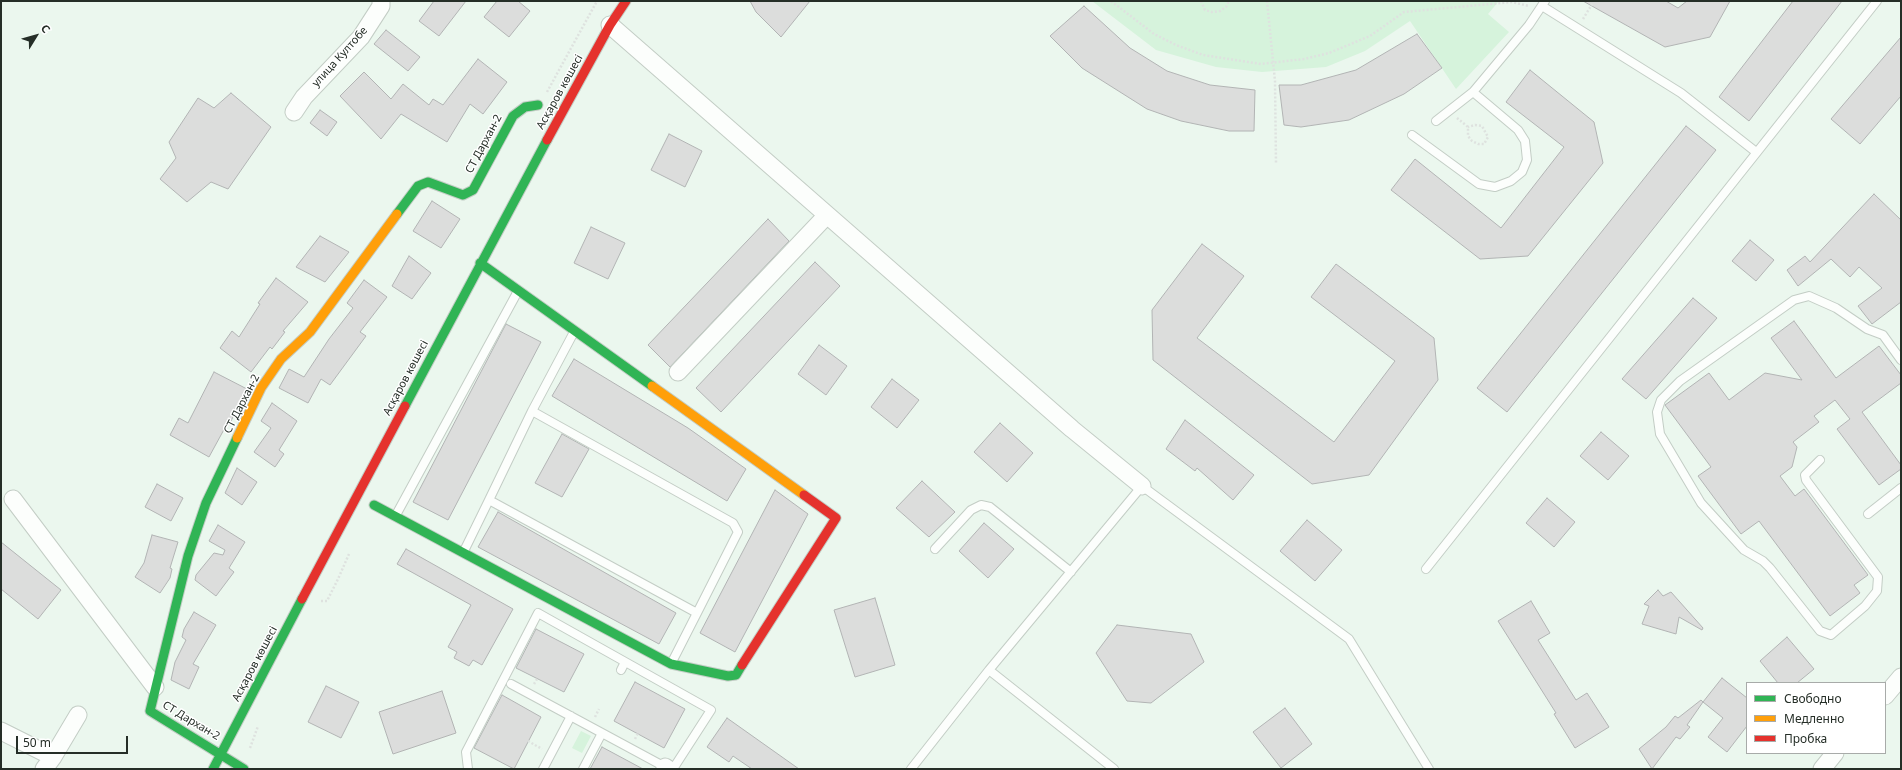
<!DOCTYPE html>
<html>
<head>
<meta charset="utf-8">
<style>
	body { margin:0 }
	#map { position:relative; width:1902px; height:770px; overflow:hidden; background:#ebf7ee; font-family:"Noto Sans",sans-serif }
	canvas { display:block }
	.frame { position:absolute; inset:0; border:2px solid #252e27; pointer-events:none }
	.legend { position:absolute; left:1746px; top:682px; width:140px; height:72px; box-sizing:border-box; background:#fff; border:1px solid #a8aba9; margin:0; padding:5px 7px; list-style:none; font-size:12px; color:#252e27 }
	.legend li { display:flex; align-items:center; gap:8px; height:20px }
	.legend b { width:20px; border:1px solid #a8aba9 }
	.north { position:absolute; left:16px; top:16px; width:40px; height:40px; -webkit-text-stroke:3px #fff; paint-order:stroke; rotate:53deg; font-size:11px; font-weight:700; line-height:16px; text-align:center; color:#252e27 }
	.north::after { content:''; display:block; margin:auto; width:14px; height:18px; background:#252e27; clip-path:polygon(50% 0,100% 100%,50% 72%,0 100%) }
	.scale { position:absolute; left:16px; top:736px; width:112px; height:18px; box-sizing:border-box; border:2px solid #252e27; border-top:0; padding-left:5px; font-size:12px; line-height:14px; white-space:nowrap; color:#252e27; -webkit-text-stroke:3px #fff; paint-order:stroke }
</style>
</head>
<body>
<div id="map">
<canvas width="1902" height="770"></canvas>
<div class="frame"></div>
<ul class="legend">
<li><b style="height:5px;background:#30b455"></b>Свободно</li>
<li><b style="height:5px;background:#ff9f0a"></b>Медленно</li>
<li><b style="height:5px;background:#e5322d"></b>Пробка</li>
</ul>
<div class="north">С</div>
<div class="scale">50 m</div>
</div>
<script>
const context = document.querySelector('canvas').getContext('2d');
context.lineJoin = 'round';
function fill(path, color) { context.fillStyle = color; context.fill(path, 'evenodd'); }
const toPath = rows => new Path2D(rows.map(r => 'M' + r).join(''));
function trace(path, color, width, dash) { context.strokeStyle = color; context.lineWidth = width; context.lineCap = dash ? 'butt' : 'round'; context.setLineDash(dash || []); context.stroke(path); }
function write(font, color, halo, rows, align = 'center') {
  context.font = font + ' "Noto Sans",sans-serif'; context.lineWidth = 3; context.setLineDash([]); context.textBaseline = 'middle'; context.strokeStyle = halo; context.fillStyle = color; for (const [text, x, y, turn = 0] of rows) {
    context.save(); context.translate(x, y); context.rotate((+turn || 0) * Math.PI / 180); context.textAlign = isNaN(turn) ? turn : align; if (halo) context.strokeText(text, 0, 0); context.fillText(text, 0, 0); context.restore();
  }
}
const green = toPath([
	[1092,1,1499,1,1488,14,1509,32,1456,89,1410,21,1365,51,1326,67,1262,72,1216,67,1156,50],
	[581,731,591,736,582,753,572,748]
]);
const building = toPath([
	[434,1,466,1,439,36,419,21,434,1],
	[497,1,518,1,530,11,509,37,484,17,497,1],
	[750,1,810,1,781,37,756,12,750,1],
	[1583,1,1666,1,1678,8,1687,1,1730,1,1710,37,1665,47,1583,1],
	[1793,1,1842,1,1749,121,1719,97,1793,1],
	[1084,6,1130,48,1167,71,1210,85,1255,90,1254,131,1229,131,1181,121,1147,109,1082,68,1050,36,1084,6],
	[386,30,420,57,408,71,374,44,386,30],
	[1417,34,1442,68,1404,94,1349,120,1301,127,1284,125,1279,85,1301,85,1356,70,1417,34],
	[1901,37,1901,96,1860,144,1831,119,1901,37],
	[478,59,507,82,483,114,470,104,447,142,401,114,381,139,340,96,364,72,391,99,403,84,429,105,433,99,443,105,478,59],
	[1530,70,1594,122,1603,163,1528,256,1480,259,1391,190,1415,159,1501,228,1564,147,1506,102,1530,70],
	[231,93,271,127,228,189,211,182,187,202,160,179,176,158,169,142,198,98,214,108,231,93],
	[320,110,337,122,327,136,310,123,320,110],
	[1686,126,1716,150,1507,412,1477,388,1686,126],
	[669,134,702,151,685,187,651,170,669,134],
	[1874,194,1901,220,1901,302,1872,324,1858,306,1882,288,1859,267,1850,277,1831,259,1798,286,1787,270,1805,256,1810,262,1874,194],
	[432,201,460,219,441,248,413,231,432,201],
	[768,219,789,241,670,367,648,345,768,219],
	[591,227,625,243,608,279,574,263,591,227],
	[320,236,349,252,325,282,296,267,320,236],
	[1750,240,1774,260,1756,281,1732,261,1750,240],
	[1202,244,1244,276,1197,338,1334,442,1395,361,1311,297,1336,264,1434,338,1438,380,1369,475,1312,484,1153,360,1152,310,1202,244],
	[409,256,431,273,412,299,392,286,409,256],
	[815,262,840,286,721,412,696,388,815,262],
	[276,278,308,302,283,331,285,332,272,349,270,347,251,372,220,348,232,331,239,337,260,304,258,303,276,278],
	[364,280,387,297,360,332,366,336,330,385,321,379,308,403,279,388,289,369,304,377,329,339,353,308,347,303,364,280],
	[1693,298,1717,318,1646,399,1622,379,1693,298],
	[1794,321,1836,378,1879,346,1901,375,1901,383,1862,412,1901,465,1901,469,1879,485,1837,429,1850,419,1835,400,1814,416,1819,422,1793,442,1797,447,1792,467,1780,476,1795,496,1804,489,1868,575,1854,585,1860,593,1830,616,1759,521,1741,534,1698,476,1711,467,1665,405,1709,373,1729,400,1765,373,1802,380,1771,338,1794,321],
	[506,324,541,342,448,520,413,502,506,324],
	[819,345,847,366,826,395,798,374,819,345],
	[574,359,688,428,746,469,727,501,552,396,574,359],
	[214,372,247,389,229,425,227,424,209,457,170,435,179,418,188,423,214,372],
	[892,379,919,400,897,428,871,407,892,379],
	[272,403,297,421,279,450,284,454,275,467,254,452,271,428,261,421,272,403],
	[1185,420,1254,475,1233,500,1197,468,1195,471,1166,449,1185,420],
	[1000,423,1033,453,1007,482,974,452,1000,423],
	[1601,432,1629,456,1608,480,1580,456,1601,432],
	[562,434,589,449,562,497,535,483,562,434],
	[237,468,257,482,242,505,225,493,237,468],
	[922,481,955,512,929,537,896,508,922,481],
	[157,484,183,498,171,521,145,507,157,484],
	[775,490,808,514,735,652,700,633,775,490],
	[1547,498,1575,522,1554,547,1526,523,1547,498],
	[498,512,676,613,659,644,478,547,498,512],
	[1307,520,1342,550,1315,581,1280,551,1307,520],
	[984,523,1014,549,988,578,959,551,984,523],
	[218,525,245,542,229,568,234,572,216,596,195,580,196,575,214,553,223,555,225,550,209,541,218,525],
	[152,535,178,542,170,568,172,569,170,578,160,593,135,577,144,563,152,535],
	[1,542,61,590,38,619,1,589,1,542],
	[406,549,513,609,482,665,473,660,469,666,454,658,457,652,448,647,471,605,397,564,406,549],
	[1658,590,1663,596,1671,592,1703,628,1702,630,1679,617,1676,634,1642,624,1649,606,1644,604,1658,590],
	[875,598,895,665,855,677,834,610,875,598],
	[1531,601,1550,633,1538,640,1576,700,1587,693,1609,727,1575,748,1554,714,1556,713,1498,621,1531,601],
	[194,612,216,625,193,664,199,667,189,689,171,680,175,662,186,640,182,637,184,629,194,612],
	[1117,625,1191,634,1204,662,1151,703,1127,701,1096,653,1117,625],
	[536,629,584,654,564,692,516,668,536,629],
	[1787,637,1814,669,1797,683,1778,683,1760,661,1787,637],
	[1722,678,1747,698,1747,726,1727,752,1708,737,1723,718,1703,702,1687,725,1690,727,1680,739,1676,737,1652,769,1639,749,1666,727,1675,716,1678,718,1701,700,1703,702,1722,678],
	[635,682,685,709,664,748,614,721,635,682],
	[326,686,359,702,341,738,308,722,326,686],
	[442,691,456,733,393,754,379,712,442,691],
	[502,695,541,717,514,769,474,748,502,695],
	[1285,708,1312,744,1281,768,1253,732,1285,708],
	[727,718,799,769,752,769,733,756,729,762,707,747,727,718],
	[602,747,643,769,590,769,602,747]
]);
const path = toPath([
	[1111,1,1154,34,1176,45,1203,55,1261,64,1304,59,1329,53,1370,36,1404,12,1512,2,1529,6],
	[1201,1,1205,10,1212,12,1220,11,1226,7,1229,1],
	[1267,1,1275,81,1276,164],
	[1583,19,1594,1],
	[547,92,597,1],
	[1457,118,1468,127,1468,136,1472,141,1478,144,1484,144,1488,137,1482,126,1475,125,1468,127],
	[321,601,327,601,338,579,349,554],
	[534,684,537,679],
	[595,717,599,709],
	[635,739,638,733],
	[528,741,542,749],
	[250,748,258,726]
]);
const lane = toPath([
	[1542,6,1681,93,1756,152],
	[1436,121,1473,92,1529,25,1545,1],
	[1412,135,1479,184,1495,187,1511,181,1522,172,1527,160,1525,141,1518,130,1473,92],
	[1820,460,1805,475,1806,480,1878,577,1877,591,1865,606,1831,635,1820,631,1770,568,1763,561,1744,550,1701,503,1660,434,1657,412,1661,400,1680,381,1794,300,1809,296,1836,308,1867,329,1883,335,1901,360],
	[489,500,532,411],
	[1868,514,1901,488],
	[396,515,518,291],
	[935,549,971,510,981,505,990,507,1071,572],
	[464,551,489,500,697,613,738,532,733,523,532,411,574,332],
	[1426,569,1877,1],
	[672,662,697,613],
	[621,670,625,662],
	[989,670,1114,769],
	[511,684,602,733],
	[468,769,466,752,538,613,711,710,673,769],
	[543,769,571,716],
	[583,769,602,733,665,767],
	[911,769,989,670,1142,486,1349,639,1429,769]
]);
const street = toPath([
	[610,25,1072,429,1142,486],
	[294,112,304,97,361,37,381,6,381,1],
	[678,372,827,215],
	[13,499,155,687],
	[1885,696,1901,677],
	[1,731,53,757],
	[665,767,668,769],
	[44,769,53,757,78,715],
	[1822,769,1835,753]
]);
const fast = toPath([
	[397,214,418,186,428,182,463,195,473,190,513,116,525,107,538,105],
	[480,263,652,386],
	[405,406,547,140],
	[237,438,206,503,188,556,150,711,244,769],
	[374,505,671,664,728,676,736,675,742,665],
	[213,769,302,599]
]);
const slow = toPath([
	[652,386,804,495],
	[237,438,261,388,281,359,310,332,397,214]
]);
const jam = toPath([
	[547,140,610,25,626,1],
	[302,599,405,406],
	[742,665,836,518,804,495]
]);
const streetNames = [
	["улица Култобе",340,57,-48],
	["Асқаров көшесі",560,92,-61],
	["СТ Дархан-2",484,144,-62],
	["Асқаров көшесі",406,378,-62],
	["СТ Дархан-2",242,404,-63],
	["Асқаров көшесі",255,664,-62],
	["СТ Дархан-2",191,721,31]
];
fill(green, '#d6f3dc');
fill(building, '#dcdddc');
trace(building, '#b2b4b4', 1);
trace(lane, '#c3cdc5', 10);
trace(street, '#c3cdc5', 19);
trace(fast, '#c3cdc5', 11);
trace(slow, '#c3cdc5', 11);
trace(jam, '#c3cdc5', 11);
trace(path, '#dee2df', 2.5, [2, 2]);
trace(lane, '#fcfefc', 8);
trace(street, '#fcfefc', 17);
trace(fast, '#30b455', 9);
trace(slow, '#ff9f0a', 9);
trace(jam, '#e5322d', 9);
write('11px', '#252e27', '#fff', streetNames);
</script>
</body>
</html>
